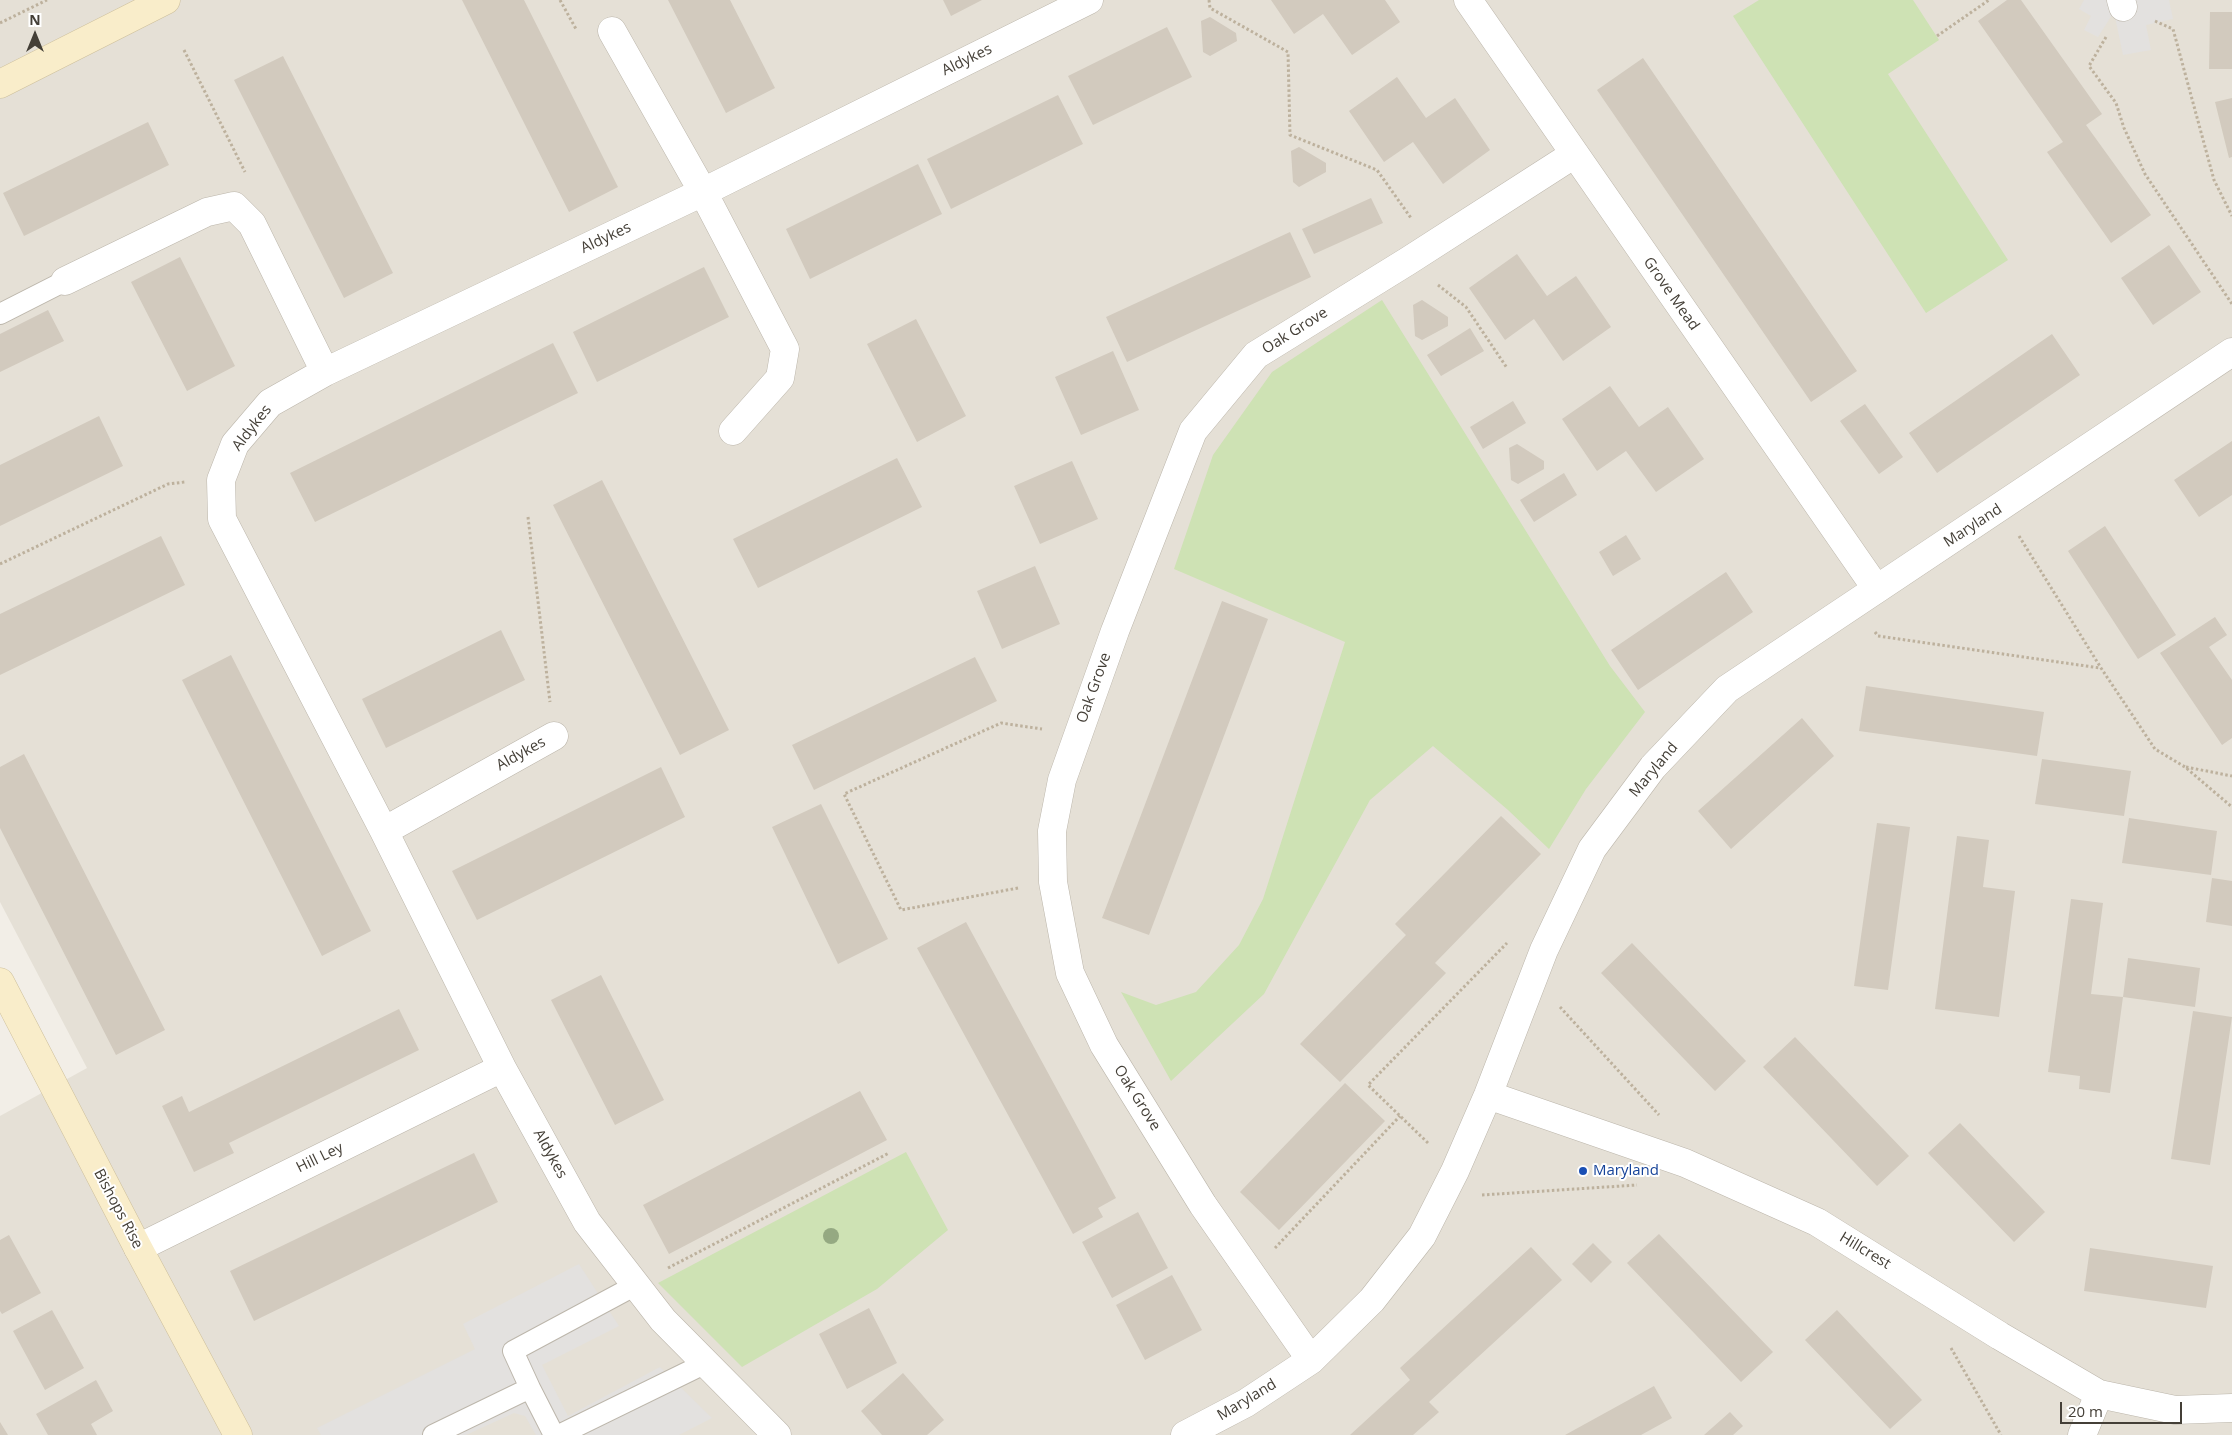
<!DOCTYPE html>
<html>
<head>
<meta charset="utf-8">
<style>
	body { margin:0 }
	#map { position:relative; width:2232px; height:1435px; overflow:hidden; background:#f2eee7; font-family:"Open Sans",sans-serif }
	canvas { display:block }
	.north { position:absolute; left:10px; top:10px; width:50px; height:50px; -webkit-text-stroke:4px #fff; paint-order:stroke; rotate:0deg; font-size:14px; font-weight:700; line-height:20px; text-align:center; color:#443f37 }
	.north::after { content:''; display:block; margin:auto; width:18px; height:22px; background:#443f37; clip-path:polygon(50% 0,100% 100%,50% 72%,0 100%) }
	.scale { position:absolute; left:2060px; top:1402px; width:122px; height:22px; box-sizing:border-box; border:2px solid #443f37; border-top:0; padding-left:6px; font-size:15px; line-height:18px; white-space:nowrap; color:#443f37; -webkit-text-stroke:4px #fff; paint-order:stroke }
</style>
</head>
<body>
<div id="map">
<canvas width="2232" height="1435"></canvas>
<div class="north">N</div>
<div class="scale">20 m</div>
</div>
<script>
const context = document.querySelector('canvas').getContext('2d');
context.lineJoin = 'round';
function fill(path, color) { context.fillStyle = color; context.fill(path, 'evenodd'); }
const toPath = rows => new Path2D(rows.map(r => 'M' + r).join(''));
function trace(path, color, width, dash) { context.strokeStyle = color; context.lineWidth = width; context.lineCap = dash ? 'butt' : 'round'; context.setLineDash(dash || []); context.stroke(path); }
function write(font, color, halo, rows, align = 'center') {
  context.font = font + ' "Open Sans",sans-serif'; context.lineWidth = 4; context.setLineDash([]); context.textBaseline = 'middle'; context.strokeStyle = halo; context.fillStyle = color; for (const [text, x, y, turn = 0] of rows) {
    context.save(); context.translate(x, y); context.rotate((+turn || 0) * Math.PI / 180); context.textAlign = isNaN(turn) ? turn : align; if (halo) context.strokeText(text, 0, 0); context.fillText(text, 0, 0); context.restore();
  }
}
const residential = toPath([
	[0,0,2232,0,2232,1435,0,1435,0,1116,87,1068,0,902]
]);
const green = toPath([
	[1759,0,1913,0,1939,40,1888,74,2008,260,1926,313,1733,16],
	[1382,300,1610,666,1645,712,1586,789,1549,849,1508,810,1433,746,1370,800,1264,994,1171,1081,1121,992,1156,1005,1196,992,1239,945,1263,899,1345,642,1174,569,1213,455,1272,372],
	[906,1152,948,1230,877,1289,742,1367,658,1283]
]);
const parking = toPath([
	[2084,0,2169,0,2173,19,2146,25,2151,50,2123,55,2114,12,2098,37,2084,30,2091,16,2079,9],
	[579,1264,619,1326,542,1365,568,1416,660,1367,712,1418,679,1435,536,1435,525,1416,514,1413,466,1435,321,1435,317,1428,475,1349,463,1324]
]);
const building = toPath([
	[462,0,524,0,618,187,569,212],
	[668,0,730,0,775,88,726,113],
	[943,0,982,0,951,16],
	[1271,0,1385,0,1400,22,1352,55,1323,14,1294,34],
	[2007,0,2021,0,2102,114,2086,125,2151,215,2111,243,2047,152,2063,142,1978,21],
	[2210,12,2232,12,2232,69,2209,69],
	[1210,17,1236,33,1237,41,1210,56,1203,52,1201,21],
	[1167,27,1192,77,1093,125,1068,76],
	[283,56,393,273,344,298,234,80],
	[1643,58,1857,371,1811,402,1597,90],
	[1397,77,1426,118,1455,98,1490,150,1443,184,1413,142,1384,162,1349,111],
	[1058,95,1083,144,951,209,927,159],
	[2232,98,2232,157,2229,158,2215,102],
	[148,122,169,165,24,236,3,193],
	[1299,147,1326,163,1326,172,1299,187,1293,182,1291,151],
	[918,164,942,214,810,279,786,229],
	[1371,198,1383,223,1314,254,1302,229],
	[1290,232,1311,277,1127,362,1106,317],
	[2169,245,2201,292,2153,325,2121,278],
	[1517,254,1547,296,1576,276,1611,327,1563,361,1534,319,1505,340,1469,288],
	[180,257,235,366,187,391,131,282],
	[704,267,729,317,597,382,573,332],
	[1422,300,1448,317,1448,326,1422,340,1415,336,1413,305],
	[48,310,64,341,0,372,0,334],
	[916,319,966,416,917,442,867,344],
	[1470,328,1484,351,1441,376,1427,355],
	[2052,334,2080,375,1937,473,1909,433],
	[553,343,578,393,315,522,290,473],
	[1113,351,1139,410,1081,435,1055,377],
	[1610,386,1639,427,1668,407,1704,459,1656,492,1626,451,1597,471,1562,419],
	[1513,401,1526,423,1483,449,1470,427],
	[1865,404,1903,457,1879,474,1840,421],
	[99,416,123,466,0,526,0,465],
	[2232,441,2232,495,2199,517,2174,480],
	[1517,444,1544,461,1544,469,1518,484,1511,480,1509,448],
	[897,458,922,507,758,588,733,539],
	[1072,461,1098,519,1040,544,1014,486],
	[1564,473,1577,495,1534,522,1520,500],
	[602,480,729,730,680,755,553,505],
	[2105,526,2176,635,2138,659,2068,551],
	[1626,535,1641,559,1613,576,1599,552],
	[161,536,185,585,0,675,0,614],
	[1035,566,1060,624,1002,649,977,591],
	[1726,572,1753,612,1638,690,1611,650],
	[1222,601,1268,619,1149,935,1102,918],
	[2215,617,2227,635,2209,647,2232,680,2232,738,2222,745,2160,653],
	[501,630,525,680,386,748,362,699],
	[231,655,371,931,322,956,182,680],
	[975,657,997,701,814,790,792,745],
	[1866,686,2044,712,2037,756,1859,731],
	[1802,718,1834,756,1731,849,1698,811],
	[24,754,165,1030,116,1055,0,828,0,767],
	[2042,759,2131,771,2124,816,2035,804],
	[661,767,685,817,477,920,452,871],
	[821,804,888,939,838,964,772,827],
	[1501,816,1541,854,1435,963,1446,973,1340,1082,1300,1044,1406,935,1395,924],
	[2129,818,2217,831,2211,875,2122,863],
	[1877,823,1910,827,1888,990,1854,986],
	[1957,836,1989,840,1983,887,2015,891,1999,1017,1935,1009],
	[2212,878,2232,881,2232,926,2206,922],
	[2071,899,2103,903,2091,994,2123,997,2110,1093,2079,1089,2080,1076,2048,1072],
	[966,922,1116,1198,1098,1208,1103,1217,1073,1234,917,948],
	[1632,943,1746,1061,1715,1091,1601,973],
	[2128,958,2200,968,2195,1007,2123,997],
	[601,975,664,1100,615,1125,551,1000],
	[399,1009,419,1050,229,1143,234,1153,194,1172,162,1106,182,1096,189,1112],
	[2193,1011,2232,1017,2210,1165,2171,1159],
	[1795,1037,1909,1156,1877,1186,1763,1067],
	[1345,1083,1385,1121,1279,1230,1240,1192],
	[860,1091,887,1140,669,1254,643,1205],
	[1960,1123,2045,1212,2014,1242,1928,1153],
	[474,1153,498,1202,254,1321,230,1271],
	[1138,1212,1168,1268,1112,1298,1082,1242],
	[1659,1234,1773,1352,1741,1382,1627,1263],
	[9,1235,41,1293,2,1314,0,1311,0,1240],
	[1593,1243,1612,1262,1591,1283,1572,1264],
	[1531,1247,1562,1280,1429,1402,1439,1412,1413,1435,1350,1435,1410,1380,1400,1368],
	[2090,1248,2213,1266,2206,1308,2084,1291],
	[1172,1275,1202,1330,1145,1360,1116,1305],
	[869,1308,897,1363,847,1389,819,1334],
	[52,1310,84,1368,45,1390,13,1331],
	[1837,1310,1922,1400,1890,1429,1805,1340],
	[903,1373,944,1420,927,1435,882,1435,861,1411],
	[96,1380,113,1411,91,1424,97,1435,48,1435,36,1414],
	[1654,1386,1672,1418,1641,1435,1565,1435],
	[1730,1412,1743,1426,1733,1435,1704,1435],
	[0,1422,8,1435,0,1435]
]);
const path = toPath([
	[560,0,576,29],
	[1209,0,1210,8,1288,52,1290,135,1377,170,1411,218],
	[2155,21,2173,29,2214,180,2232,216],
	[0,23,47,0],
	[1937,36,1989,0],
	[2106,37,2089,66,2116,103,2124,128,2145,174,2232,304],
	[184,50,245,172],
	[1438,285,1466,307,1507,368],
	[528,517,550,702],
	[2019,536,2101,668,2155,749,2185,767,2232,807],
	[0,564,168,484,185,482],
	[1875,632,1878,636,2100,668],
	[2186,767,2232,776],
	[1018,888,901,910,844,794,1001,723,1042,729],
	[1560,1007,1659,1115],
	[1428,1143,1368,1085,1507,943],
	[1482,1195,1637,1185],
	[1275,1248,1400,1116],
	[668,1268,889,1153],
	[1951,1348,2001,1435]
]);
const lane = toPath([
	[0,314,65,281],
	[530,1388,554,1435],
	[433,1435,530,1388,513,1351,636,1285],
	[559,1435,706,1363]
]);
const street = toPath([
	[1468,0,1876,588],
	[2121,0,2123,7],
	[612,31,703,192,785,349,780,378,733,431],
	[65,281,207,212,234,206,252,224,325,372],
	[384,831,554,736],
	[1488,1095,1685,1163,1817,1222,2000,1336,2099,1394,2175,1410,2232,1408],
	[138,1248,502,1068],
	[1311,1360,1203,1205,1104,1045,1070,973,1053,882,1052,831,1062,780,1115,631,1193,431,1256,355,1408,261,1573,155],
	[777,1435,663,1320,587,1222,502,1068,384,831,222,519,221,480,235,444,270,403,325,372,703,192,1089,0],
	[1185,1435,1246,1403,1311,1360,1372,1300,1422,1236,1455,1171,1488,1095,1544,950,1592,849,1653,767,1727,689,2232,352],
	[2082,1435,2099,1394]
]);
const secondary = toPath([
	[0,84,166,0],
	[0,982,138,1248,238,1435]
]);
const trees = [
	[831,1236]
];
const markers = [
	[1583,1171,5,"#1a4fb4"]
];
const streetNames = [
	["Aldykes",967,60,-26],
	["Aldykes",606,238,-25],
	["Grove Mead",1671,294,55],
	["Oak Grove",1295,331,-32],
	["Aldykes",252,428,-52],
	["Maryland",1973,526,-33],
	["Oak Grove",1094,688,-70],
	["Aldykes",521,754,-29],
	["Maryland",1654,770,-50],
	["Oak Grove",1137,1098,58],
	["Aldykes",550,1154,61],
	["Hill Ley",320,1158,-26],
	["Bishops Rise",118,1209,62],
	["Hillcrest",1865,1251,31],
	["Maryland",1247,1400,-31]
];
const transitNames = [
	["Maryland",1593,1171]
];
fill(residential, '#e5e0d6');
fill(green, '#cee2b4');
fill(parking, '#e3e1df');
fill(building, '#d2cabe');
trace(lane, '#bcb6ab', 22);
trace(street, '#bcb6ab', 29);
trace(secondary, '#cdbf9b', 29);
trace(path, '#bdb19d', 3, [2.5, 2.5]);
trace(lane, '#fff', 20);
trace(street, '#fff', 28);
trace(secondary, '#f9edca', 28);
context.fillStyle = '#95a982';
for (const [x, y] of trees) { context.beginPath(); context.arc(x, y, 8, 0, 2 * Math.PI); context.fill(); }
for (const [x, y, r, color] of markers) { const dot = new Path2D(); dot.arc(x, y, r, 0, 2 * Math.PI); context.fillStyle = color; context.fill(dot); trace(dot, '#fff', 2); }
write('15px', '#443f37', '#fff', streetNames);
write('15px', '#164399', '#fff', transitNames, 'left');
</script>
</body>
</html>
